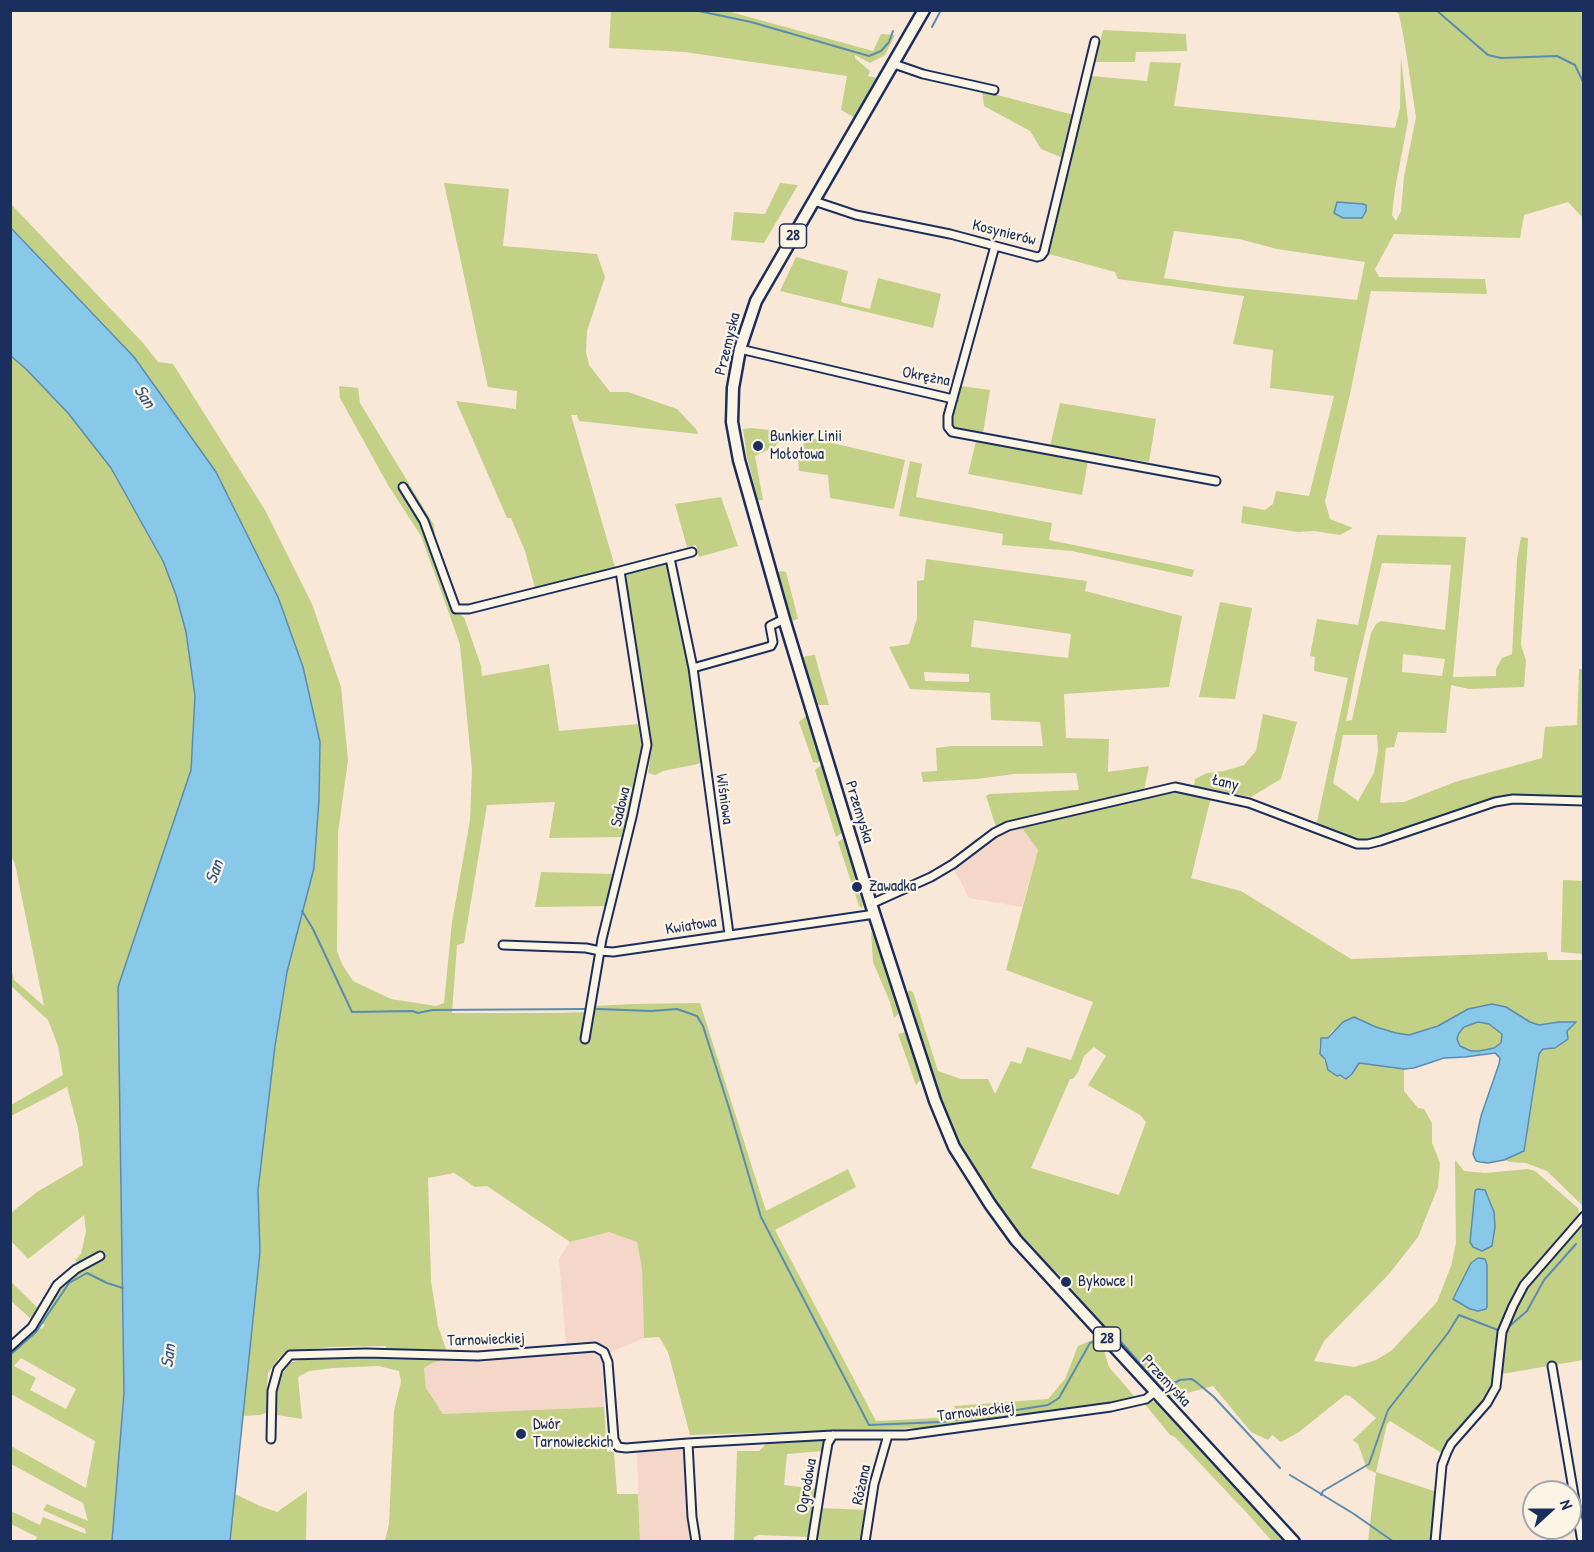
<!DOCTYPE html>
<html>
<head>
<meta charset="utf-8">
<style>
	body { margin:0 }
	#map { position:relative; width:1594px; height:1552px; overflow:hidden; background:#f9e7d8; font-family:"Patrick Hand",sans-serif }
	canvas { display:block }
	.frame { position:absolute; inset:0; border:12px solid #1b2f5e; pointer-events:none }
	.north { position:absolute; left:1522px; top:1480px; width:60px; height:60px; box-sizing:border-box; background:#fcf5e5; border:2px solid #a2a6af; border-radius:50%; rotate:69deg; font-size:16px; font-weight:700; line-height:24px; text-align:center; color:#1b2f5e }
	.north::after { content:''; display:block; margin:auto; width:21px; height:27px; background:#1b2f5e; clip-path:polygon(50% 0,100% 100%,50% 72%,0 100%) }
</style>
</head>
<body>
<div id="map">
<canvas width="1594" height="1552"></canvas>
<div class="frame"></div>
<div class="north">N</div>
</div>
<script>
const context = document.querySelector('canvas').getContext('2d');
context.lineJoin = 'round';
function fill(path, color) { context.fillStyle = color; context.fill(path, 'evenodd'); }
const toPath = rows => new Path2D(rows.map(r => 'M' + r).join(''));
function trace(path, color, width, dash) { context.strokeStyle = color; context.lineWidth = width; context.lineCap = dash ? 'butt' : 'round'; context.setLineDash(dash || []); context.stroke(path); }
function write(font, color, halo, rows, align = 'center') {
  context.font = font + ' "Patrick Hand",sans-serif'; context.lineWidth = 4.5; context.setLineDash([]); context.textBaseline = 'middle'; context.strokeStyle = halo; context.fillStyle = color; for (const [text, x, y, turn = 0] of rows) {
    context.save(); context.translate(x, y); context.rotate((+turn || 0) * Math.PI / 180); context.textAlign = isNaN(turn) ? turn : align; if (halo) context.strokeText(text, 0, 0); context.fillText(text, 0, 0); context.restore();
  }
}
const built = toPath([
	[1022,828,1038,850,1022,907,969,898,954,869,997,834],
	[609,1232,637,1241,642,1269,644,1338,602,1356,604,1407,443,1414,426,1388,424,1367,434,1362,448,1360,447,1352,566,1345,559,1259,570,1242],
	[685,1447,687,1513,693,1541,640,1541,637,1452]
]);
const green = toPath([
	[611,10,727,11,873,51,881,34,895,35,885,55,870,63,855,55,855,58,870,71,868,76,878,78,855,118,841,110,847,76,685,52,609,48],
	[1395,11,1583,11,1583,218,1568,202,1524,215,1520,238,1394,234,1375,269,1379,277,1485,279,1487,294,1371,291,1350,394,1325,501,1330,519,1353,528,1340,535,1314,531,1298,532,1241,523,1243,506,1265,510,1273,504,1276,491,1309,496,1334,396,1270,388,1273,350,1233,344,1244,296,1118,279,1115,272,1049,254,1091,76,1147,81,1150,62,1181,63,1174,106,1395,128,1400,108,1401,57,1408,121,1395,189,1392,215,1396,221,1401,211,1404,177,1416,117,1405,45,1399,14],
	[1174,231,1239,239,1277,249,1365,262,1357,300,1227,287,1164,278],
	[1103,30,1186,34,1187,51,1136,52,1135,62,1095,62],
	[982,91,1074,115,1063,158,1041,149,1030,131,984,106],
	[444,183,509,189,503,246,597,254,605,277,587,331,586,352,589,365,610,392,628,392,677,409,696,429,698,434,579,421,577,415,571,415,615,567,535,588,525,551,511,518,507,518,456,401,516,409,517,391,488,387],
	[780,183,798,185,764,243,731,240,734,212,765,214],
	[10,203,144,344,158,362,173,364,265,510,312,604,341,687,348,760,338,833,337,951,342,964,353,981,391,999,436,1006,444,1003,452,922,470,820,472,770,460,645,451,619,421,536,388,485,340,398,339,386,358,388,360,403,434,525,435,536,428,537,451,606,454,611,464,617,481,666,482,676,549,664,559,731,638,724,643,759,623,837,549,838,555,802,487,805,464,943,457,945,452,1013,558,1013,584,1012,594,1006,633,1004,700,1003,766,1211,848,1169,856,1187,775,1230,876,1421,959,1417,954,1406,1048,1399,1065,1379,1078,1346,1097,1338,1102,1344,1109,1367,1134,1396,1132,1399,1004,1420,946,1427,690,1435,668,1352,659,1337,644,1338,642,1269,637,1242,609,1232,570,1242,487,1186,475,1187,454,1173,428,1178,431,1281,438,1326,447,1352,386,1351,386,1346,329,1347,293,1351,279,1358,268,1373,266,1413,260,1415,243,1416,260,1252,258,1190,275,1046,287,972,314,868,319,800,320,742,303,667,278,597,216,472,134,357,11,227],
	[796,257,848,271,841,302,870,309,878,278,941,294,933,328,780,291],
	[11,356,27,370,68,413,111,468,163,561,176,595,186,632,195,696,191,770,118,987,124,1393,112,1541,35,1541,37,1537,11,1524,11,1511,40,1525,43,1517,86,1534,85,1529,43,1510,47,1504,88,1521,83,1503,11,1464,11,1446,86,1488,95,1441,11,1394,11,1351,36,1326,42,1329,45,1325,39,1321,58,1288,69,1277,104,1257,100,1252,78,1263,75,1260,81,1254,86,1231,84,1215,28,1259,11,1241,11,1213,37,1192,83,1165,78,1128,67,1087,11,1116,11,1105,63,1075,58,1046,48,1020,11,986,10,964,14,980,44,1006,15,864,10,854],
	[21,1358,76,1389,66,1409,30,1390,36,1378,14,1366],
	[961,386,990,390,983,433,953,427,951,420],
	[1060,403,1156,419,1149,462,1050,446],
	[751,428,779,431,781,440,774,447,755,456,763,500,758,500,747,457,743,429],
	[807,437,905,460,894,509,830,498,828,475,799,471,798,456],
	[976,441,1088,460,1082,495,968,474],
	[910,461,922,464,916,497,1052,523,1049,540,1173,565,1194,570,1192,577,1072,551,1002,545,1003,534,899,516],
	[721,497,738,546,699,557,696,545,687,547,675,504],
	[1377,535,1466,537,1453,677,1496,676,1496,669,1502,658,1512,654,1517,560,1521,537,1528,538,1521,645,1526,660,1524,687,1469,689,1451,685,1446,733,1398,732,1394,747,1386,748,1380,803,1404,802,1455,782,1542,758,1545,727,1577,725,1579,669,1584,669,1583,798,1522,794,1500,798,1456,810,1409,826,1382,839,1361,841,1316,826,1348,678,1314,671,1315,657,1310,656,1317,619,1358,625],
	[1382,563,1451,565,1445,630,1381,621,1376,624,1371,633,1352,720,1346,721,1356,670],
	[1403,654,1445,659,1442,676,1402,672],
	[1343,735,1377,735,1378,751,1374,773,1358,801,1333,783],
	[926,559,1087,581,1085,591,1182,616,1169,687,1064,694,1066,738,1109,739,1108,772,1149,766,1144,790,1014,820,996,827,986,796,989,794,1079,790,1076,773,1014,774,977,779,923,782,921,772,937,771,936,748,951,746,1043,746,1040,722,991,720,990,693,910,689,889,647,909,644,917,618,917,581,924,580],
	[974,620,1071,634,1068,658,971,647],
	[924,672,969,674,969,682,925,681],
	[668,562,679,612,702,762,698,764,663,771,655,775,648,773,651,750,625,577,627,572],
	[782,571,786,572,798,619,791,621,780,584,778,572],
	[1220,602,1252,608,1235,699,1199,697],
	[815,655,819,671,829,705,816,705,802,658,806,656],
	[1263,714,1297,722,1281,779,1251,797,1194,786,1195,779,1207,773,1224,771,1244,765,1256,751],
	[806,716,809,717,822,759,817,763,813,762,799,722],
	[821,765,843,832,836,837,815,770],
	[1181,792,1211,797,1191,878,1241,891,1351,959,1547,952,1548,960,1583,960,1583,1206,1547,1171,1526,1163,1510,1162,1504,1160,1524,1151,1539,1054,1543,1049,1555,1048,1567,1031,1575,1023,1559,1022,1539,1025,1530,1022,1506,1007,1492,1004,1468,1009,1438,1026,1409,1035,1396,1033,1376,1027,1354,1017,1331,1032,1328,1038,1321,1038,1319,1048,1328,1070,1340,1075,1352,1074,1359,1063,1404,1069,1404,1091,1418,1108,1424,1109,1432,1123,1432,1143,1440,1163,1438,1187,1418,1237,1389,1274,1324,1341,1314,1361,1354,1367,1376,1360,1391,1351,1437,1302,1451,1266,1456,1243,1455,1160,1464,1171,1485,1173,1528,1169,1535,1171,1578,1208,1580,1215,1521,1282,1501,1324,1493,1384,1488,1397,1443,1454,1390,1421,1387,1424,1376,1472,1437,1492,1432,1541,1368,1541,1376,1473,1367,1469,1358,1444,1353,1440,1376,1418,1350,1396,1345,1395,1299,1432,1281,1442,1272,1435,1268,1440,1251,1432,1213,1386,1169,1398,1097,1319,1062,1277,1044,1262,1013,1228,984,1188,962,1147,942,1104,925,1055,906,995,909,990,913,992,938,1071,961,1079,988,1079,995,1094,1011,1061,1021,1064,1027,1047,1071,1060,1093,1002,1006,970,1038,850,1022,828,1024,825,1158,793],
	[1094,1047,1106,1056,1088,1085,1140,1115,1146,1122,1119,1195,1031,1168,1070,1079,1073,1079,1078,1072,1084,1056],
	[1478,1258,1487,1265,1487,1307,1486,1309,1478,1311,1470,1309,1453,1299,1471,1263],
	[845,837,855,867,855,879,863,905,862,908,859,906,838,842],
	[541,872,614,874,607,906,535,907],
	[1563,880,1583,881,1583,954,1561,952],
	[871,932,876,936,901,1011,894,1018,890,1002,873,962],
	[1478,1022,1489,1024,1502,1034,1501,1043,1494,1048,1488,1050,1471,1051,1460,1046,1457,1039,1459,1033,1464,1028],
	[905,1032,920,1073,921,1079,916,1085,898,1034],
	[1583,1222,1583,1360,1502,1374,1505,1336,1512,1315,1528,1284],
	[11,1282,39,1309,32,1320,11,1301],
	[347,1357,437,1358,441,1361,434,1362,424,1368,426,1388,443,1414,604,1407,607,1452,614,1452,617,1494,638,1494,640,1541,385,1541,389,1524,394,1411,401,1382,399,1371,378,1366,333,1368,309,1371,298,1377,302,1419,277,1415,276,1398,280,1378,289,1363,305,1359],
	[1151,1401,1159,1403,1286,1541,1272,1541,1245,1511,1175,1437,1170,1435,1144,1403],
	[825,1440,823,1451,787,1454,784,1485,817,1489,809,1537,759,1535,754,1537,754,1541,734,1541,737,1451,759,1451,767,1443],
	[307,1491,306,1541,230,1541,235,1494,260,1506,277,1512],
	[821,1508,867,1510,862,1541,816,1542]
]);
const water = toPath([
	[1337,202,1363,204,1366,205,1366,211,1362,218,1343,218,1334,213,1337,202],
	[10,227,134,357,216,472,278,597,303,667,320,742,319,800,314,868,287,972,275,1046,258,1190,260,1252,230,1541,112,1541,124,1393,118,987,191,770,195,696,186,632,176,595,163,561,111,468,68,413,27,370,11,356,10,227],
	[1492,1004,1506,1007,1530,1022,1539,1025,1559,1022,1576,1022,1567,1031,1568,1039,1555,1048,1543,1049,1539,1054,1524,1151,1504,1160,1488,1163,1480,1162,1476,1161,1473,1154,1481,1116,1499,1064,1500,1058,1495,1053,1465,1057,1444,1058,1414,1068,1404,1069,1359,1063,1352,1074,1346,1079,1340,1075,1337,1076,1328,1070,1325,1059,1320,1054,1321,1038,1328,1038,1343,1022,1354,1017,1376,1027,1396,1033,1409,1035,1438,1026,1468,1009,1492,1004],
	[1478,1022,1489,1024,1502,1034,1501,1043,1494,1048,1479,1051,1471,1051,1460,1046,1457,1039,1459,1033,1464,1027,1478,1022],
	[1477,1189,1485,1190,1494,1212,1495,1227,1492,1246,1482,1251,1473,1247,1470,1242,1475,1191,1477,1189],
	[1478,1258,1485,1259,1487,1265,1487,1307,1486,1309,1478,1311,1470,1309,1453,1299,1471,1263,1478,1258]
]);
const stream = toPath([
	[694,10,751,22,869,56,881,51,889,42,893,31],
	[1436,10,1488,55,1501,58,1557,56,1575,65,1584,84],
	[932,27,941,10],
	[302,911,313,929,352,1012,412,1011,418,1013,432,1010,586,1009],
	[597,1009,652,1011,677,1009,697,1016,703,1026,729,1108,761,1217,869,1425,941,1422,1048,1405,1059,1398,1090,1343,1097,1341],
	[1506,1329,1527,1311,1544,1280,1576,1244],
	[1116,1336,1162,1389,1180,1380,1191,1379,1195,1381,1214,1397,1280,1468],
	[10,1355,36,1332,69,1283,87,1273,107,1283,123,1288],
	[1290,1475,1354,1514,1394,1542],
	[1321,1495,1323,1491,1369,1464,1388,1410,1448,1333,1459,1315,1498,1330]
]);
const street = toPath([
	[894,64,923,74,994,90],
	[814,201,856,215,950,234,1037,257,1041,256,1044,252,1095,41],
	[995,246,948,416,948,427,952,432,1216,481],
	[740,349,953,399],
	[403,487,424,521,456,609,469,609,620,571],
	[670,558,693,668],
	[871,904,931,877,953,864,994,833,1008,826,1175,787,1249,803,1357,844,1368,844,1380,841,1495,802,1513,799,1584,801],
	[729,934,693,668,771,646,773,642,770,626,784,619],
	[503,945,586,948,600,951,602,939,632,817,647,745,620,571,692,552],
	[585,1039,600,951,613,952,875,914],
	[10,1347,32,1327,57,1285,76,1269,100,1256],
	[1552,1366,1582,1542],
	[271,1439,272,1391,278,1369,290,1355,366,1353,478,1356,595,1347,604,1352,608,1362,614,1439,618,1447,626,1448,688,1443,833,1435,906,1435,1111,1407,1146,1399,1156,1391],
	[688,1443,692,1517,696,1542],
	[812,1542,823,1472,828,1443,833,1435],
	[865,1542,874,1484,888,1435],
	[1435,1542,1442,1465,1447,1452,1451,1444,1487,1403,1492,1394,1496,1387,1502,1332,1513,1306,1524,1285,1584,1216]
]);
const primary = toPath([
	[924,10,756,301,740,349,733,388,732,422,739,460,784,619,871,904,935,1101,954,1147,990,1204,1016,1240,1294,1542]
]);
const markers = [
	[758,446,6,"#1b2f5e"],
	[857,887,6,"#1b2f5e"],
	[1066,1282,6,"#1b2f5e"],
	[521,1434,6,"#1b2f5e"]
];
const shields = [
	[793,236,27],
	[1107,1339,27]
];
const shieldNames = [
	["28",793,236],
	["28",1107,1339]
];
const streetNames = [
	["Kosynierów",1004,233,14],
	["Przemyska",728,344,-76],
	["Okrężna",926,377,11],
	["Łany",1225,783,13],
	["Wiśniowa",724,799,82],
	["Sadowa",621,807,-77],
	["Przemyska",859,812,73],
	["Kwiatowa",691,926,-9],
	["Tarnowieckiej",486,1340,-2],
	["Przemyska",1166,1381,47],
	["Tarnowieckiej",976,1412,-7],
	["Różana",862,1485,-78],
	["Ogrodowa",807,1486,-80]
];
const poiNames = [
	["Bunkier Linii",770,437],
	["Mołotowa",770,455],
	["Zawadka",869,887],
	["Bykowce I",1078,1282],
	["Dwór",533,1425],
	["Tarnowieckich",533,1443]
];
const waterNames = [
	["San",144,397,57],
	["San",215,872,-71],
	["San",169,1356,-84]
];
fill(built, '#f5d7c9');
fill(green, '#c2d185');
fill(water, '#88c9e9');
trace(water, '#5c8bb1', 1.5);
trace(stream, '#5c8bb1', 2);
trace(street, '#1b2f5e', 11);
trace(primary, '#1b2f5e', 15);
trace(street, '#fcf5e5', 7);
trace(primary, '#fcf5e5', 10);
for (const [x, y, r, color] of markers) { const dot = new Path2D(); dot.arc(x, y, r, 0, 2 * Math.PI); context.fillStyle = color; context.fill(dot); trace(dot, '#fcf5e5', 2); }
for (const [x, y, w] of shields) { const box = new Path2D(); box.roundRect(x - w / 2, y - 12, w, 24, 4.5); context.fillStyle = '#fcf5e5'; context.fill(box); trace(box, '#1b2f5e', 1.5); }
write('bold 15px', '#1b2f5e', null, shieldNames);
write('16px', '#1b2f5e', '#fcf5e5', streetNames);
write('16px', '#1b2f5e', '#fcf5e5', poiNames, 'left');
write('italic 18px', '#365681', '#fcf5e5', waterNames);
</script>
</body>
</html>
